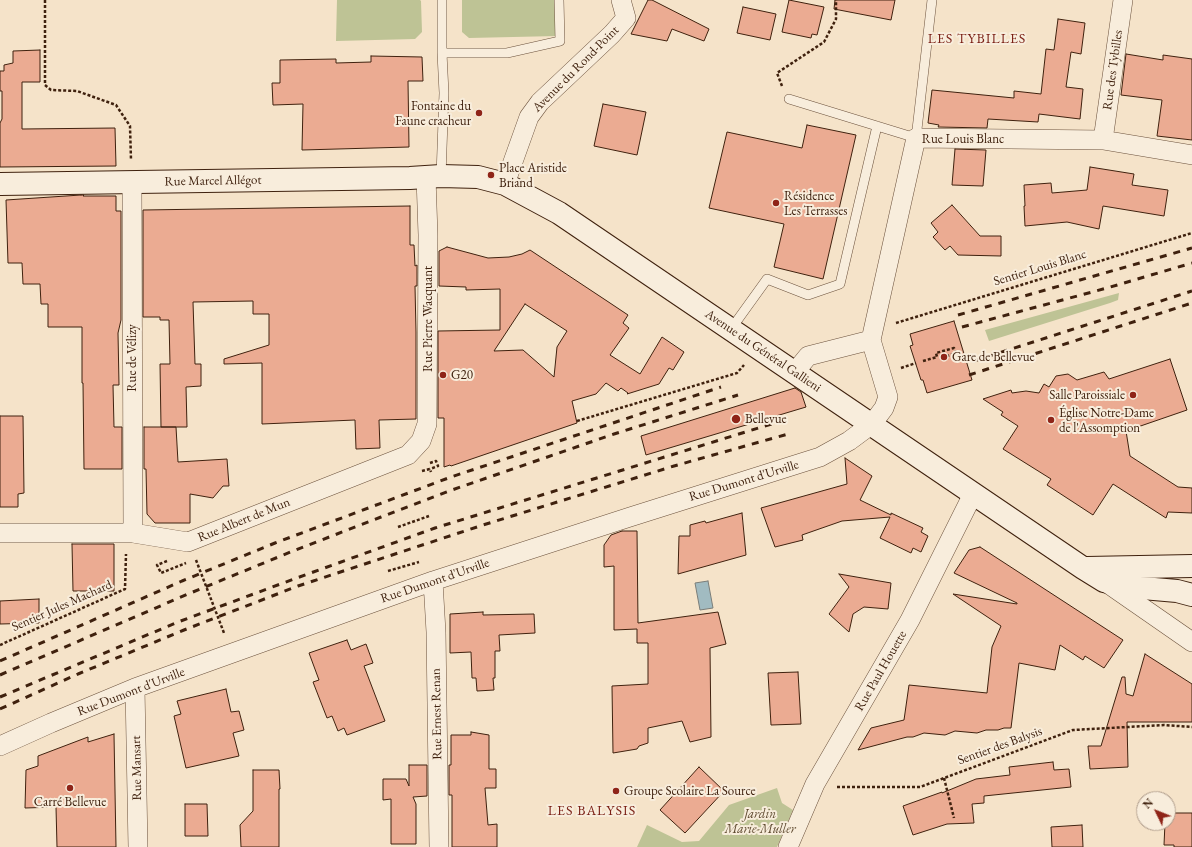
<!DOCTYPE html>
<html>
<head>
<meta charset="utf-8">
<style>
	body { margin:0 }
	#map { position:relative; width:1192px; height:847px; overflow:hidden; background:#f5e3c9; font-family:"EB Garamond",serif }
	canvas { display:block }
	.north { position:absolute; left:1136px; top:791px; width:40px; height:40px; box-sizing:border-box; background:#f8eddc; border:1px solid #ae9b8a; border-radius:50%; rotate:313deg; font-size:11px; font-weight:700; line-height:16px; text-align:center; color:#3f210e }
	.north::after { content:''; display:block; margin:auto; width:14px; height:18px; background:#8f2418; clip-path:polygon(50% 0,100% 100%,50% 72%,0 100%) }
</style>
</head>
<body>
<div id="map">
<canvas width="1192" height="847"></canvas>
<div class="north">N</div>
</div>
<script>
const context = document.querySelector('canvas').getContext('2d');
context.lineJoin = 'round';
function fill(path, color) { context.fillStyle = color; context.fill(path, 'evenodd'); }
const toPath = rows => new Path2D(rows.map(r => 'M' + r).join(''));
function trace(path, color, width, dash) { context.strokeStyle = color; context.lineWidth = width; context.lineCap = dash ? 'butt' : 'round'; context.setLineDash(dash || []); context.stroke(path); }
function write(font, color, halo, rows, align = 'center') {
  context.font = font + ' "EB Garamond",serif'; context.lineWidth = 4; context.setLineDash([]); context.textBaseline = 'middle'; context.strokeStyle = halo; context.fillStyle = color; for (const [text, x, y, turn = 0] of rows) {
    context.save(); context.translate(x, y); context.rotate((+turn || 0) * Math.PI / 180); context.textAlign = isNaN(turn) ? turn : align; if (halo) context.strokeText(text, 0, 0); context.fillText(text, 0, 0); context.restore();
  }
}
const green = toPath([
	[337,0,420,0,421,1,422,32,415,39,336,41],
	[462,0,556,0,557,36,469,38,462,32],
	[1119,293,1118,300,1110,303,989,341,985,330],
	[777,788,782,803,793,810,777,847,637,847,647,825,682,842,699,841,729,805]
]);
const water = toPath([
	[708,581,713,608,700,610,695,583,708,581]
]);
const building = toPath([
	[648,0,652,0,709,29,704,41,672,29,667,41,631,34,648,0],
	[789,0,824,7,817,35,812,34,811,38,782,32,789,0],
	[835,0,895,0,891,20,834,9,835,0],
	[743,7,776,14,770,40,737,33,743,7],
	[1058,19,1085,23,1081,54,1071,52,1066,87,1083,89,1080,119,1039,114,1038,122,988,119,987,128,938,127,939,125,928,123,932,90,1014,98,1014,91,1041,94,1046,49,1054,50,1058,19],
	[40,50,40,82,22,82,22,129,115,128,116,166,0,167,0,123,2,119,2,91,0,91,0,71,4,71,4,65,13,63,13,51,40,50],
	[1126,54,1163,60,1163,55,1192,59,1192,140,1157,136,1162,100,1121,95,1126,54],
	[371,56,422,57,423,81,408,81,409,147,302,150,303,104,273,105,272,83,280,83,280,60,336,59,336,63,371,62,371,56],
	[603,104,646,112,637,155,594,146,603,104],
	[807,125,856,135,823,279,774,267,784,224,709,208,727,132,802,148,807,125],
	[955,149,986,150,983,186,952,185,955,149],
	[1090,167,1134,174,1132,185,1168,190,1164,216,1103,206,1099,229,1067,222,1025,226,1024,206,1025,206,1024,185,1051,183,1052,193,1087,190,1090,167],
	[81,195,84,195,83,196,116,196,116,211,121,211,121,320,118,333,119,385,113,385,114,427,122,427,122,469,84,469,83,383,82,383,82,327,48,327,48,304,41,304,40,284,23,284,22,263,8,263,6,200,81,195],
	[952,205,980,236,1001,236,1001,256,958,255,950,246,945,250,933,237,938,232,931,223,952,205],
	[410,206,410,245,414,245,415,266,417,265,417,286,415,286,416,332,416,419,379,420,380,448,356,449,355,420,262,424,262,363,224,364,224,359,269,345,269,314,253,314,253,301,193,302,195,364,201,364,201,386,186,387,187,427,161,427,160,364,170,364,169,320,160,320,160,317,143,317,143,210,410,206],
	[447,247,488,258,509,257,522,254,530,250,607,301,628,315,623,323,629,328,610,355,640,374,662,337,684,352,673,370,669,368,659,384,627,394,628,393,621,388,618,391,606,383,596,394,572,401,577,423,451,466,450,465,444,467,444,418,438,418,438,331,500,330,500,289,466,290,466,287,439,286,439,251,447,247],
	[525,304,567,331,557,347,554,377,523,350,494,351,525,304],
	[954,321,972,380,927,393,923,380,921,380,910,346,913,345,910,334,954,321],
	[1170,359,1187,410,1126,431,1130,456,1178,487,1192,488,1192,513,1168,512,1166,518,1113,484,1093,515,1047,485,1051,479,1003,449,1018,426,1001,415,1003,412,983,399,1011,390,1012,393,1026,391,1039,393,1044,384,1049,387,1056,376,1068,374,1077,380,1104,372,1109,379,1170,359],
	[795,388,801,392,806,407,646,455,641,436,795,388],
	[0,416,23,416,24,493,18,494,18,507,0,507,0,416],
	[144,427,176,427,178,462,227,459,229,486,223,486,213,498,190,494,190,523,155,523,147,514,146,469,144,469,144,427],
	[845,458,872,476,860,500,891,515,891,513,923,528,921,532,928,536,921,552,913,548,911,553,880,538,890,517,842,521,802,535,803,540,775,547,761,508,847,484,845,458],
	[742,513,746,555,678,574,679,536,690,536,690,525,705,521,706,523,742,513],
	[622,531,637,531,638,623,718,612,726,644,710,648,711,737,690,742,682,721,648,728,648,743,639,746,637,749,613,753,612,686,648,684,648,643,637,643,637,629,614,630,614,566,604,567,604,545,611,535,622,531],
	[72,544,114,544,114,591,73,591,72,544],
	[980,547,1123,640,1104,668,1085,656,1083,660,1060,645,1055,670,1019,663,1011,728,1004,728,998,730,986,730,977,733,955,731,945,735,924,733,913,737,907,737,858,750,871,728,904,720,909,685,987,693,992,647,1001,626,953,594,1017,604,1017,603,954,573,969,550,980,547],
	[839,574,891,583,888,609,864,607,853,614,849,632,829,614,849,587,839,574],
	[39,599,39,623,0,624,0,601,39,599],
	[483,612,483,615,534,614,535,633,499,635,500,651,495,651,495,678,493,678,494,690,477,691,476,678,472,678,471,652,450,653,450,614,483,612],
	[347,640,351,650,366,644,373,663,364,666,385,721,347,735,344,728,338,731,332,716,327,718,313,682,319,680,309,653,347,640],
	[1145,654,1192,684,1192,722,1127,722,1128,767,1090,769,1088,746,1101,746,1122,677,1125,677,1126,694,1133,696,1145,654],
	[798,672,801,724,771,725,768,673,798,672],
	[226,689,231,712,239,711,244,730,233,733,239,756,186,768,174,716,181,714,177,701,226,689],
	[471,732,489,735,489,769,496,769,496,788,485,788,488,825,497,824,497,847,452,847,452,795,449,795,449,765,451,765,451,735,471,735,471,732],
	[114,734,116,847,57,847,56,807,25,808,26,770,38,766,38,756,88,737,88,742,114,734],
	[1053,762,1054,770,1069,769,1071,787,984,796,984,803,972,804,974,823,947,824,913,835,903,806,942,792,942,793,976,779,1010,775,1009,767,1053,762],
	[409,765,427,765,427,796,413,797,416,804,416,844,391,844,391,799,383,800,383,779,406,779,409,786,409,765],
	[699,767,724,791,685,833,660,810,699,767],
	[253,770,279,770,280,789,279,789,279,847,241,847,240,825,253,811,253,770],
	[185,804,207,804,208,836,185,836,185,804],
	[1168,813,1192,813,1192,847,1174,847,1174,845,1164,845,1165,823,1168,823,1168,813],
	[1082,825,1083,847,1052,847,1051,827,1082,825]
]);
const path = toPath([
	[45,0,45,85,51,90,77,91,116,105,130,126,131,160],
	[782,86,777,73,824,42,836,19,836,0],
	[896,323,1192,233],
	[923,361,937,357,936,353,954,348,956,353,942,358],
	[901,368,916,363],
	[577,421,737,373,744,365],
	[430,463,436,461,438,466,430,469],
	[422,471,430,469,431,472],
	[398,527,429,516],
	[167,561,157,565,161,573,186,563],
	[388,571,419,562],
	[0,645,125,589,126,554],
	[944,778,954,818],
	[837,787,920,787,1073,730,1164,725,1192,727]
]);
const lane = toPath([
	[442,0,442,53],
	[789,99,916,138,932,0],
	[441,176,444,93,442,53,507,53,560,41,559,0],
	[731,329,767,279,808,295,840,284,877,126]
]);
const street = toPath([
	[1103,140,1123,0],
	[132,183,133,533],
	[505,184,529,117,540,102,612,34,626,18,621,0],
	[795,372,808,356,871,340],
	[0,533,133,533,188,542,408,455,421,441,427,424,428,235,426,177],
	[433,581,436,632,439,847],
	[1107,583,1192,642],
	[135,688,138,847],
	[0,746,51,723,135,688,433,581,630,517,820,457,849,441,872,424,884,408,888,397,871,340,916,138,1103,140,1192,155],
	[788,847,815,784,910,620,973,494]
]);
const secondary = toPath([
	[0,184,410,178,441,176,478,177,505,184,559,213,1083,568,1104,581,1131,587,1177,591,1192,595],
	[1087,568,1192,566]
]);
const rail = toPath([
	[958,315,1192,248],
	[962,327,1107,288,1192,263],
	[974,361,1192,291],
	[969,375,1192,303],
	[0,661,182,581,275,543,451,477,721,387],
	[0,675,188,594,293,551,381,517,449,491,614,434,738,395],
	[0,697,178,622,294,579,435,528,781,421],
	[0,709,78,674,184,630,298,586,483,525,674,466,788,434]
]);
const pathBridge = toPath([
	[196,560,224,633]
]);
const markers = [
	[479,113,4,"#8f2418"],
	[491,175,4,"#8f2418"],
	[776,203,4,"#8f2418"],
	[944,357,4,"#8f2418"],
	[443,375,4,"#8f2418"],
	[1133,395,4,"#8f2418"],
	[736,419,5,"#8f2418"],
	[1051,420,4,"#8f2418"],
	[70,788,4,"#8f2418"],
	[616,791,4,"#8f2418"]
];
const streetNames = [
	["Avenue du Rond-Point",576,69,-45],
	["Rue des Tybilles",1113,70,-82],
	["Rue Louis Blanc",963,139],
	["Rue Marcel Allégot",213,181,-1],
	["Sentier Louis Blanc",1040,268,-17],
	["Rue Pierre Wacquant",428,319,-90],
	["Avenue du Général Gallieni",763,351,34],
	["Rue de Vélizy",132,358,-90],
	["Rue Dumont d'Urville",744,481,-17],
	["Rue Albert de Mun",244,520,-22],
	["Rue Dumont d'Urville",435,581,-19],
	["Sentier Jules Machard",62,606,-24],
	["Rue Paul Houette",881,671,-60],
	["Rue Dumont d'Urville",131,692,-21],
	["Rue Ernest Renan",437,714,-91],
	["Sentier des Balysis",1000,746,-20],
	["Rue Mansart",137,768,-91]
];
const poiNames = [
	["Fontaine du",471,106,"right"],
	["Faune cracheur",471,121,"right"],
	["Place Aristide",499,168],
	["Briand",499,183],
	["Résidence",784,196],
	["Les Terrasses",784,211],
	["Gare de Bellevue",952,357],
	["G20",451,375],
	["Salle Paroissiale",1125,395,"right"],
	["Église Notre-Dame",1059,413],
	["de l'Assomption",1059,428],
	["Bellevue",745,419],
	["Groupe Scolaire La Source",624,791],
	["Carré Bellevue",70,802,"center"]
];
const parkNames = [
	["Jardin",760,814],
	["Marie-Muller",760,829]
];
const neighbourhoodNames = [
	["LES TYBILLES",977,39],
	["LES BALYSIS",592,811]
];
fill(green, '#bec395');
fill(water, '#a1bbc1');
trace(water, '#7a7d79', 1);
fill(building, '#ebab92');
trace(building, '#3f210e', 1);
trace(lane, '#6c523d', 10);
trace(street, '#6c523d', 20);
trace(secondary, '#3f210e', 24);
trace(path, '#3f210e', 2.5, [3, 2]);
trace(lane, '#f8eddc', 9);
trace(street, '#f8eddc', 19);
trace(secondary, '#f8eddc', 22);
trace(rail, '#3f210e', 3, [7, 7]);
trace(pathBridge, '#3f210e', 2.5, [3, 2]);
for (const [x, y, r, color] of markers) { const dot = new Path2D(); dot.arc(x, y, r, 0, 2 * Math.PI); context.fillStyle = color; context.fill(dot); trace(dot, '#f8eddc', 1.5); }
write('13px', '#3f210e', '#f8eddc', streetNames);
write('13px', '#3f210e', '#f8eddc', poiNames, 'left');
write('italic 13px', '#5f4a30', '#f8eddc', parkNames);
context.letterSpacing = '1px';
write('14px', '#7a1f14', '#f8eddc', neighbourhoodNames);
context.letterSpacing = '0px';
</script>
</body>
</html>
